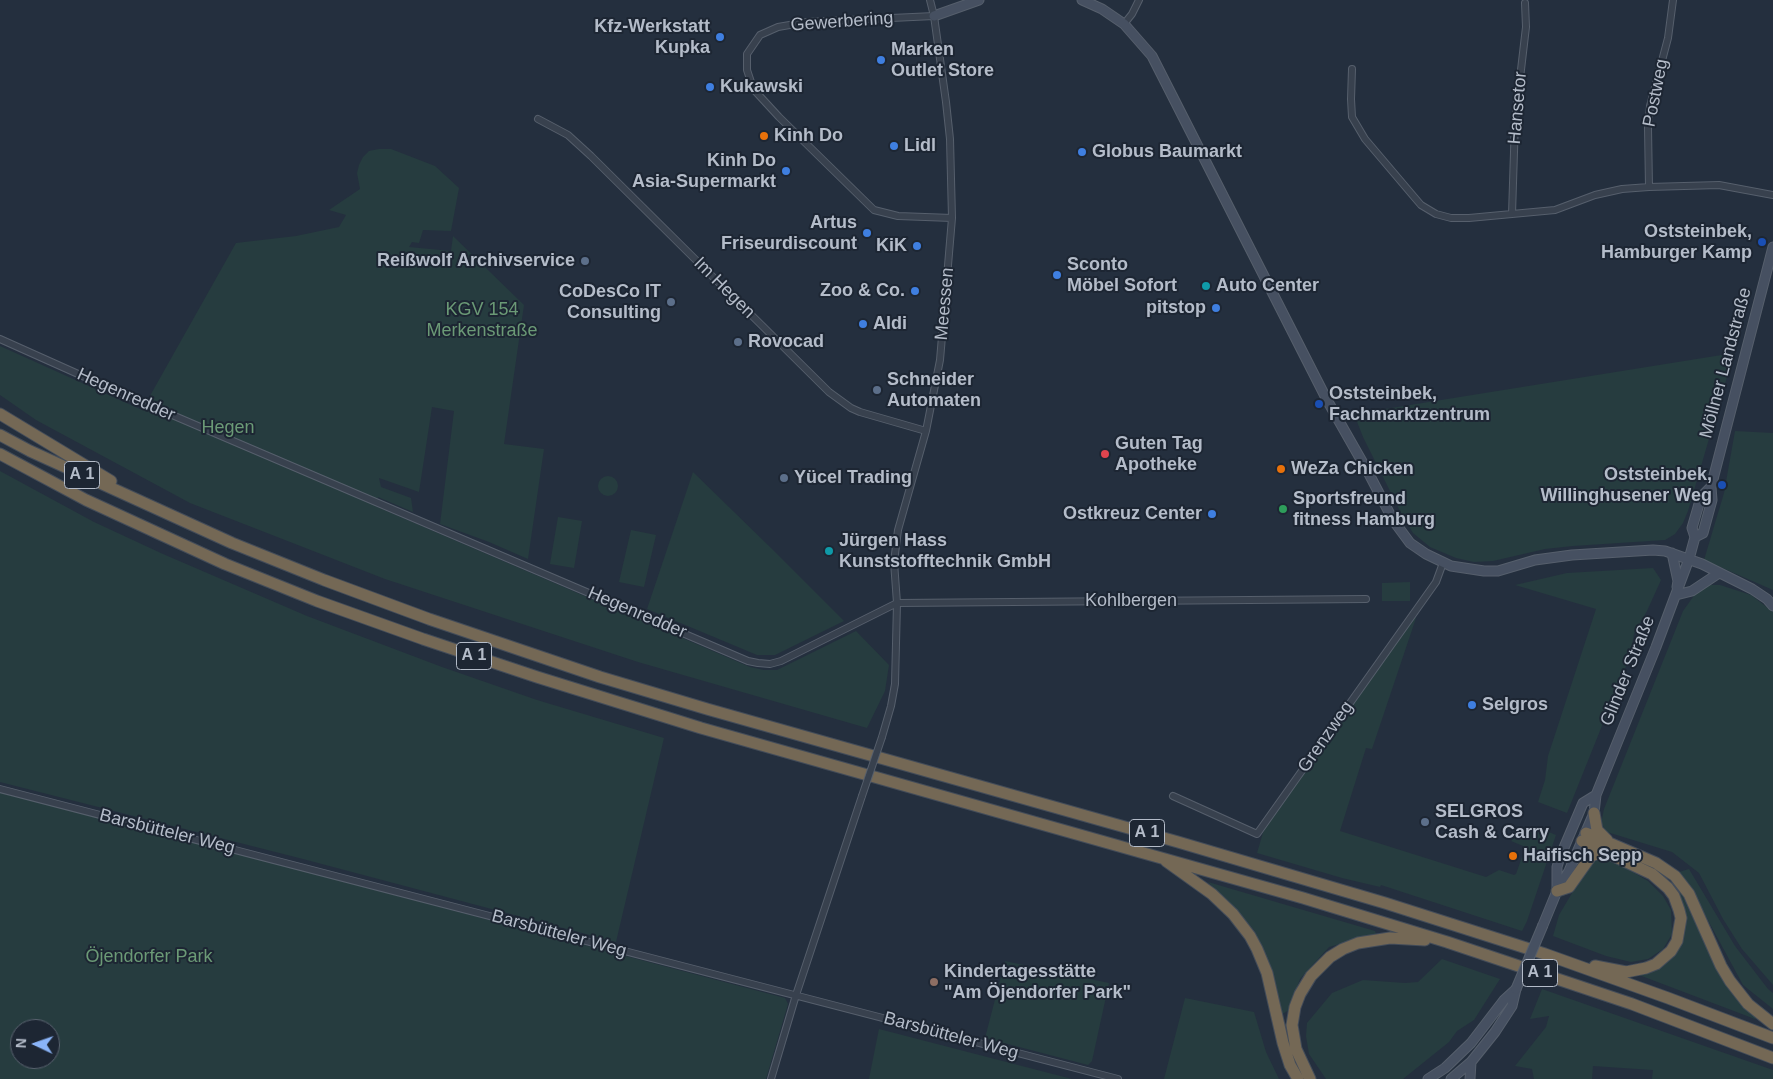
<!DOCTYPE html>
<html>
<head>
<meta charset="utf-8">
<style>
	body { margin:0 }
	#map { position:relative; width:1773px; height:1079px; overflow:hidden; background:#242f3e; font-family:Arial,sans-serif }
	canvas { display:block }
	.north { position:absolute; left:10px; top:1019px; width:50px; height:50px; box-sizing:border-box; background:#1d2633; border:1px solid #59626f; border-radius:50%; rotate:273deg; font-size:14px; font-weight:700; line-height:20px; text-align:center; color:#b4bcc9 }
	.north::after { content:''; display:block; margin:auto; width:18px; height:22px; background:#8ab4f8; clip-path:polygon(50% 0,100% 100%,50% 72%,0 100%) }
</style>
</head>
<body>
<div id="map">
<canvas width="1773" height="1079"></canvas>
<div class="north">N</div>
</div>
<script>
const context = document.querySelector('canvas').getContext('2d');
context.lineJoin = 'round';
function fill(path, color) { context.fillStyle = color; context.fill(path, 'evenodd'); }
const toPath = rows => new Path2D(rows.map(r => 'M' + r).join(''));
function trace(path, color, width, dash) { context.strokeStyle = color; context.lineWidth = width; context.lineCap = dash ? 'butt' : 'round'; context.setLineDash(dash || []); context.stroke(path); }
function write(font, color, halo, rows, align = 'center') {
  context.font = font + ' Arial,sans-serif'; context.lineWidth = 4; context.setLineDash([]); context.textBaseline = 'middle'; context.strokeStyle = halo; context.fillStyle = color; for (const [text, x, y, turn = 0] of rows) {
    context.save(); context.translate(x, y); context.rotate((+turn || 0) * Math.PI / 180); context.textAlign = isNaN(turn) ? turn : align; if (halo) context.strokeText(text, 0, 0); context.fillText(text, 0, 0); context.restore();
  }
}
const green = toPath([
	[379,149,391,149,435,166,459,188,451,231,423,230,419,243,412,242,409,247,451,251,453,236,524,305,504,444,544,449,528,559,489,542,440,524,454,411,432,407,419,492,379,478,381,487,411,498,413,512,378,497,375,506,750,667,764,670,777,670,856,631,889,665,885,691,867,728,638,662,385,579,190,503,36,420,0,395,0,346,142,410,236,243,296,236,339,227,346,215,329,210,360,189,357,173,359,165,363,157,369,151],
	[1734,353,1688,511,1683,523,1675,534,1665,540,1573,546,1545,549,1493,561,1474,562,1456,558,1430,547,1413,533,1402,515,1363,437,1354,414],
	[1735,431,1773,433,1773,590,1704,560,1724,493],
	[0,471,94,522,163,554,307,616,442,667,537,700,664,738,616,942,303,859,0,782],
	[693,472,771,548,844,621,775,655,757,655,647,609],
	'598 486a10 10 0 1 1 20 0a10 10 0 1 1-20 0Z',
	[558,517,582,521,574,568,550,564],
	[631,530,656,535,644,587,619,582],
	[1653,568,1661,580,1647,611,1634,634,1630,656,1567,813,1538,802,1545,780,1548,756,1596,609,1515,585,1567,573],
	[1410,582,1410,601,1382,601,1382,583],
	[1705,585,1720,585,1751,595,1773,612,1773,985,1742,949,1723,919,1699,873,1672,852,1607,832,1601,824,1604,809,1683,611,1698,590],
	[1414,617,1416,618,1372,749,1366,748,1340,831,1486,877,1499,870,1514,875,1516,874,1523,854,1523,846,1511,841,1521,832,1530,829,1539,828,1556,835,1527,921,1522,931,1381,885,1380,887,1342,878,1257,853,1264,829],
	[0,791,785,998,788,1004,766,1079,0,1079],
	[20,1029,50,1029,50,1059,20,1059],
	[1607,859,1624,867,1648,881,1663,896,1671,910,1672,934,1663,949,1648,959,1631,962,1606,956,1553,936,1559,915,1588,866,1598,860],
	[1689,869,1735,946,1768,989,1773,993,1773,1009,1743,985,1697,900,1679,872],
	[1208,882,1375,931,1376,934,1329,947,1300,979,1289,1010,1281,1015,1277,989,1269,966,1254,930],
	[1678,887,1717,968,1757,1017,1755,1019,1639,975,1678,949,1674,889],
	[1442,959,1500,979,1474,1020,1457,1031,1449,1042,1403,1079,1326,1079,1309,1054,1306,1036,1307,1023,1332,993,1363,980,1405,983,1418,982],
	[1005,961,1109,983,1092,1061,1088,1065,985,1038],
	[1542,989,1773,1070,1773,1079,1652,1079,1653,1070,1593,1066,1592,1079,1534,1079,1532,1069,1515,1066,1546,1027,1549,1016,1530,1019],
	[1185,998,1254,1012,1266,1052,1279,1079,1164,1079],
	[879,1029,1072,1079,869,1079]
]);
const street = toPath([
	[934,16,807,22,778,27,760,35,747,54,747,70,753,88,756,92,779,117,874,210,898,216,952,218],
	[1124,24,1132,14,1139,0],
	[1352,69,1351,99,1352,117,1365,139,1415,198,1421,205,1436,214,1451,218,1469,218,1555,210,1595,195,1622,189,1649,187,1719,185,1773,195],
	[538,119,568,135,591,156,829,392,851,408,860,412,926,431],
	[1649,187,1648,128,1650,106,1668,38,1673,0],
	[1512,214,1515,121,1526,27,1525,3],
	[0,339,116,391,748,661,758,663,770,664,781,661,897,603,1366,599],
	[882,737,891,706,895,684,897,603,894,562,898,530,926,431,940,360,952,218,950,139,946,102,934,16,930,0],
	[0,789,1118,1079],
	[1173,796,1257,834,1436,582,1443,563],
	[771,1079,796,995,862,796]
]);
const secondary = toPath([
	[1082,0,1102,9,1124,24,1152,56,1327,400,1368,472,1393,520,1410,543,1426,554,1451,566,1484,571,1498,571,1535,560,1572,555,1653,550,1665,551,1702,564,1752,589,1767,599,1773,606],
	[934,16,979,0],
	[1695,537,1703,533,1712,500,1711,487,1773,247],
	[1672,553,1678,581,1677,587],
	[1676,595,1692,591,1719,573],
	[1557,891,1557,867,1560,857,1583,803,1596,795],
	[1543,925,1557,891,1569,871,1594,813,1596,795,1656,647,1689,559,1695,537,1692,528,1701,497,1711,487],
	[1428,1079,1445,1068,1471,1043,1504,1000,1516,989],
	[1451,1079,1471,1062,1495,1032,1512,1006,1516,989],
	[1470,1079,1471,1062]
]);
const highway = toPath([
	[0,414,111,481],
	[0,435,30,451,232,543,324,580,429,619,600,677,707,709,1178,842,1385,903,1545,954,1668,998,1773,1038],
	[0,454,86,500,225,564,317,601,423,639,537,677,701,728,1303,898,1447,942,1632,1004,1773,1058],
	[1594,813,1597,830,1607,840],
	[1586,833,1656,863,1675,876,1689,894,1721,966,1730,981,1748,1004,1773,1024],
	[1582,841,1652,874,1668,888,1674,896,1679,910,1681,918,1677,941,1671,951,1656,964,1646,968,1626,972,1595,966],
	[1166,861,1212,894,1233,914,1250,936,1257,949,1267,973,1283,1043,1290,1065,1298,1079],
	[1557,891,1569,887,1591,856,1604,851],
	[1310,1079,1296,1049,1292,1025,1295,1007,1300,994,1311,976,1330,957,1343,949,1358,943,1390,938,1425,940]
]);
const streetBridge = toPath([
	[862,796,882,737]
]);
const secondaryBridge = toPath([
	[1516,989,1543,925]
]);
const markers = [
	[720,37,5,"#3f7fe0"],
	[881,60,5,"#3f7fe0"],
	[710,87,5,"#3f7fe0"],
	[764,136,5,"#e8710a"],
	[894,146,5,"#3f7fe0"],
	[1082,152,5,"#3f7fe0"],
	[786,171,5,"#3f7fe0"],
	[867,233,5,"#3f7fe0"],
	[1762,242,5,"#1a4fb4"],
	[917,246,5,"#3f7fe0"],
	[585,261,5,"#5c6f8a"],
	[1057,275,5,"#3f7fe0"],
	[1206,286,5,"#0f9aa8"],
	[915,291,5,"#3f7fe0"],
	[671,302,5,"#5c6f8a"],
	[1216,308,5,"#3f7fe0"],
	[863,324,5,"#3f7fe0"],
	[738,342,5,"#5c6f8a"],
	[877,390,5,"#5c6f8a"],
	[1319,404,5,"#1a4fb4"],
	[1105,454,5,"#e0444e"],
	[1281,469,5,"#e8710a"],
	[784,478,5,"#5c6f8a"],
	[1722,485,5,"#1a4fb4"],
	[1283,509,5,"#2e9e5b"],
	[1212,514,5,"#3f7fe0"],
	[829,551,5,"#0f9aa8"],
	[1472,705,5,"#3f7fe0"],
	[1425,822,5,"#5c6f8a"],
	[1513,856,5,"#e8710a"],
	[934,982,5,"#8d6e63"]
];
const shields = [
	[82,475,35],
	[474,656,35],
	[1147,833,35],
	[1540,973,35]
];
const shieldNames = [
	["A 1",82,475],
	["A 1",474,656],
	["A 1",1147,833],
	["A 1",1540,973]
];
const streetNames = [
	["Gewerbering",842,22,-4],
	["Postweg",1656,93,-79],
	["Hansetor",1518,108,-85],
	["Im Hegen",724,288,45],
	["Meessen",945,304,-85],
	["Möllner Landstraße",1726,363,-75],
	["Hegenredder",126,395,24],
	["Kohlbergen",1131,601],
	["Hegenredder",637,613,23],
	["Glinder Straße",1628,671,-68],
	["Grenzweg",1326,737,-55],
	["Barsbütteler Weg",167,832,14],
	["Barsbütteler Weg",559,934,15],
	["Barsbütteler Weg",951,1036,15]
];
const poiNames = [
	["Kfz-Werkstatt",710,27,"right"],
	["Kupka",710,48,"right"],
	["Marken",891,50],
	["Outlet Store",891,71],
	["Kukawski",720,87],
	["Kinh Do",774,136],
	["Lidl",904,146],
	["Globus Baumarkt",1092,152],
	["Kinh Do",776,161,"right"],
	["Asia-Supermarkt",776,182,"right"],
	["Artus",857,223,"right"],
	["Friseurdiscount",857,244,"right"],
	["Oststeinbek,",1752,232,"right"],
	["Hamburger Kamp",1752,253,"right"],
	["KiK",907,246,"right"],
	["Reißwolf Archivservice",575,261,"right"],
	["Sconto",1067,265],
	["Möbel Sofort",1067,286],
	["Auto Center",1216,286],
	["Zoo & Co.",905,291,"right"],
	["CoDesCo IT",661,292,"right"],
	["Consulting",661,313,"right"],
	["pitstop",1206,308,"right"],
	["Aldi",873,324],
	["Rovocad",748,342],
	["Schneider",887,380],
	["Automaten",887,401],
	["Oststeinbek,",1329,394],
	["Fachmarktzentrum",1329,415],
	["Guten Tag",1115,444],
	["Apotheke",1115,465],
	["WeZa Chicken",1291,469],
	["Oststeinbek,",1712,475,"right"],
	["Willinghusener Weg",1712,496,"right"],
	["Yücel Trading",794,478],
	["Sportsfreund",1293,499],
	["fitness Hamburg",1293,520],
	["Ostkreuz Center",1202,514,"right"],
	["Jürgen Hass",839,541],
	["Kunststofftechnik GmbH",839,562],
	["Selgros",1482,705],
	["SELGROS",1435,812],
	["Cash & Carry",1435,833],
	["Haifisch Sepp",1523,856],
	["Kindertagesstätte",944,972],
	["\"Am Öjendorfer Park\"",944,993]
];
const parkNames = [
	["KGV 154",482,310],
	["Merkenstraße",482,331],
	["Hegen",228,428],
	["Öjendorfer Park",149,957]
];
fill(green, '#263c3f');
trace(street, '#565f6c', 8);
trace(secondary, '#565f6c', 11);
trace(highway, '#434c59', 13);
trace(street, '#38414e', 6);
trace(secondary, '#465061', 9);
trace(highway, '#746855', 11);
trace(streetBridge, '#565f6c', 8, []);
trace(secondaryBridge, '#565f6c', 11, []);
trace(streetBridge, '#38414e', 6);
trace(secondaryBridge, '#465061', 9);
for (const [x, y, r, color] of markers) { const dot = new Path2D(); dot.arc(x, y, r, 0, 2 * Math.PI); context.fillStyle = color; context.fill(dot); trace(dot, '#1d2633', 2); }
for (const [x, y, w] of shields) { const box = new Path2D(); box.roundRect(x - w / 2, y - 13.5, w, 27, 4); context.fillStyle = '#1d2633'; context.fill(box); trace(box, '#b4bcc9', 1); }
write('bold 16px', '#b4bcc9', null, shieldNames);
write('18px', '#b4bcc9', '#1d2633', streetNames);
write('bold 18px', '#b4bcc9', '#1d2633', poiNames, 'left');
write('18px', '#6b9a76', '#1d2633', parkNames);
</script>
</body>
</html>
